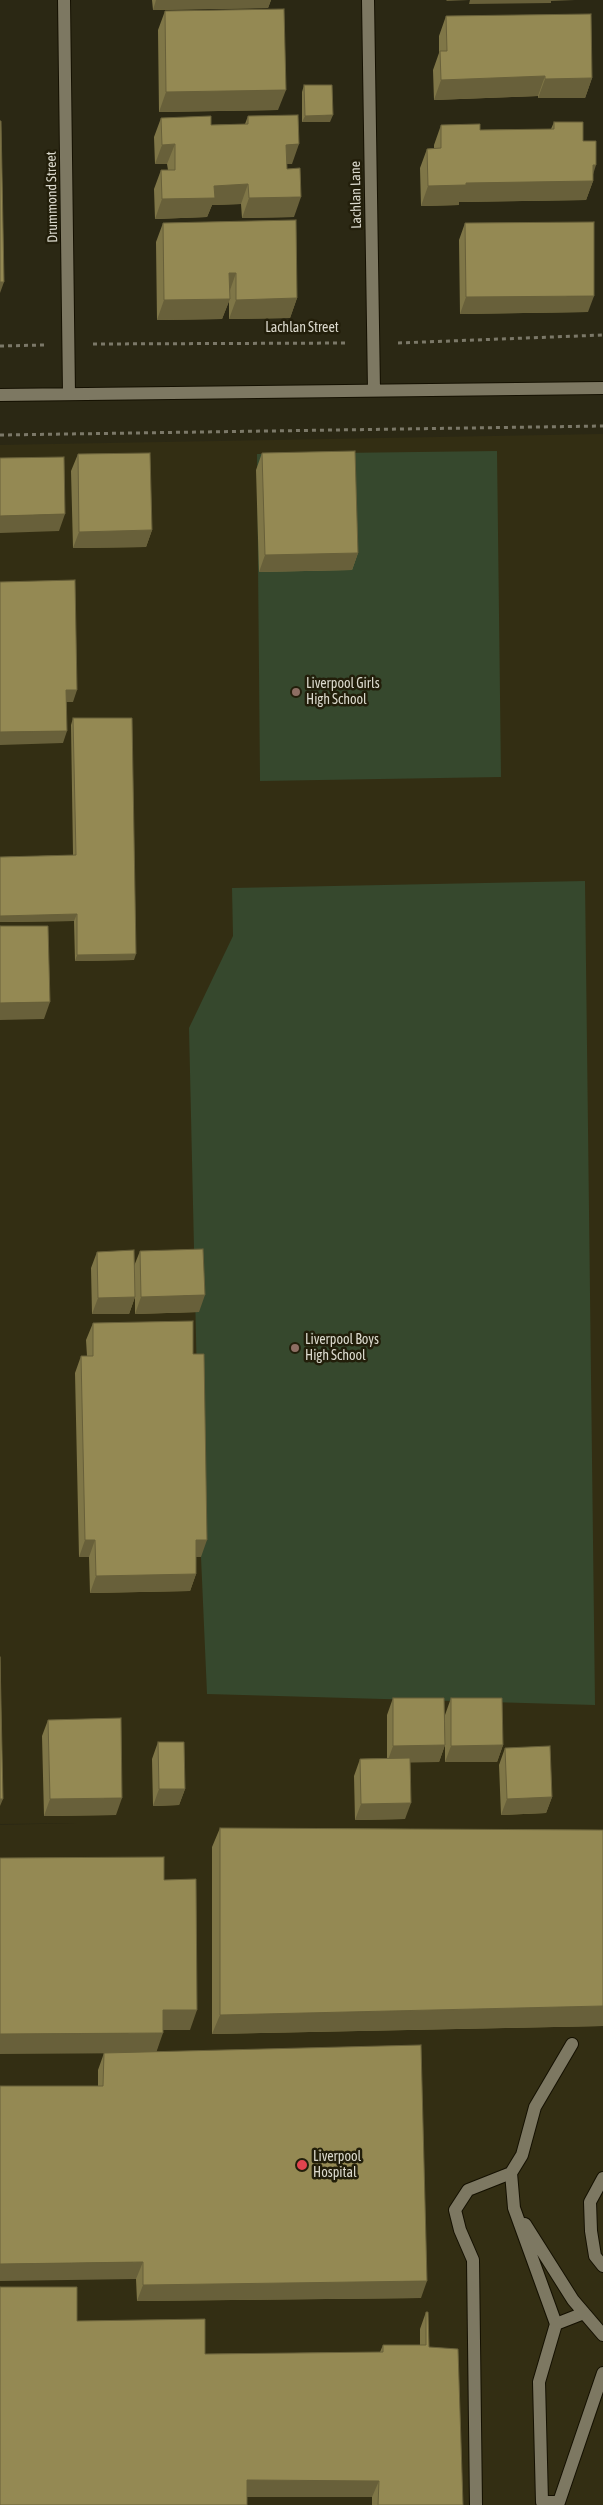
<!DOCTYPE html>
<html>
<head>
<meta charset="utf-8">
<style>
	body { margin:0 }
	canvas { display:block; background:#2b2814 }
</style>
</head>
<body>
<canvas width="603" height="2505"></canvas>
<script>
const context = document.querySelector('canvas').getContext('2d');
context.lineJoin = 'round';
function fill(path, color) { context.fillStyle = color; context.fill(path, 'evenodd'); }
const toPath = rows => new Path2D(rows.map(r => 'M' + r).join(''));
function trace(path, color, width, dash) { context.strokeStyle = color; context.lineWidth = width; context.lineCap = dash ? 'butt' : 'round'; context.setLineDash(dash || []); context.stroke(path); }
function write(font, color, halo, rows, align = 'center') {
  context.font = font + ' "Asap Condensed",sans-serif'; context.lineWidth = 5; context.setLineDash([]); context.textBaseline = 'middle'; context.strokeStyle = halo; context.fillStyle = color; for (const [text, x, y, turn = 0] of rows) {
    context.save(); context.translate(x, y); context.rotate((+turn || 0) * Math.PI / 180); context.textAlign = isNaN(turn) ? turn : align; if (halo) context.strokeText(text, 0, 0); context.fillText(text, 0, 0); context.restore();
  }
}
const built = toPath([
	[603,434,603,2505,0,2505,0,1825,78,1823,0,1824,0,445]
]);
const green = toPath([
	[497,451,501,777,260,781,257,454],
	[585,881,595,1705,207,1694,201,1557,189,1028,233,936,232,888]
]);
const path = toPath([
	[398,343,603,335],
	[93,344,349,343],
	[0,346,44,345],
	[0,435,603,426]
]);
const lane = toPath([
	[572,2044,535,2107,522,2155,511,2173,514,2208,556,2324,539,2382,542,2502,559,2502,603,2373],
	[603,2178,590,2202,591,2231,595,2256,603,2266],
	[525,2224,573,2300,603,2335],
	[556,2324,584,2313],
	[476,2505,473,2260,460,2230,455,2210,468,2190,511,2173]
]);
const street = toPath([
	[64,0,69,394],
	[368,0,374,390],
	[0,395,603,388]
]);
const wall = toPath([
	[152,0,271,0,268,8,153,10],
	[165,11,278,110,159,112,158,30],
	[446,16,592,78,585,98,538,98,538,96,434,100,433,70,439,53,439,36],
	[304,85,330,122,302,122,302,92],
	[248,116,292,164,286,164,287,169,294,217,242,218,241,204,212,205,207,217,155,219,154,189,161,170,168,170,167,164,155,164,154,137,161,118,211,125,245,124],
	[554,122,583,141,593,175,593,181,586,200,459,202,459,205,421,206,420,168,427,149,434,148,434,145,441,125,480,130,551,129],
	[163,223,297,298,290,318,229,319,229,301,222,319,157,320,156,242],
	[465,223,588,312,460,314,459,240],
	[262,453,358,553,352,570,259,572,256,470],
	[78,454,152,530,146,547,73,548,71,471],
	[73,718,134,960,75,961,74,921,0,922,0,857,73,855,71,725],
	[140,1251,199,1312,135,1314,135,1297,129,1314,92,1314,91,1268,97,1252,134,1266],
	[93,1323,193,1354,201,1557,196,1557,196,1574,190,1591,90,1593,89,1557,79,1557,75,1373,81,1356,87,1356,86,1340],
	[393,1698,445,1745,439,1762,410,1762,405,1819,355,1820,354,1776,360,1759,387,1758,387,1715],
	[451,1698,503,1745,497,1762,445,1762,445,1715],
	[48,1720,116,1815,44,1816,42,1736],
	[158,1742,185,1789,179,1805,153,1806,152,1759],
	[505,1748,552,1797,546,1813,501,1815,499,1765],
	[220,1828,603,1830,603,2026,212,2034,212,1847],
	[164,1880,190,2030,163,2030,156,2052,421,2298,137,2301,136,2279,98,2086,98,2070,104,2053,124,2053],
	[426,2312,429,2347,463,2505,372,2505,372,2497,247,2497,77,2321,205,2354,380,2352,383,2345,420,2345,420,2329]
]);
const shadedWall = toPath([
	[156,0,271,0,268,8,153,10],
	[447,0,469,0,446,1],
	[470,0,575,0,551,1,551,3,469,4],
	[545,76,538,96,434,100,441,80],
	[592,78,585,98,538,98,545,79],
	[286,90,278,110,159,112,166,92],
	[333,115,330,122,302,122,305,116],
	[175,144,167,164,155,164,162,145],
	[299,144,292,164,279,164,286,145],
	[593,165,596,165,591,181,593,181,586,200,459,202,459,205,421,206,428,186,466,183],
	[248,184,241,204,212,205,207,217,155,219,162,199,214,186],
	[301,197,294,217,242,218,249,198],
	[229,273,236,273,229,293],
	[0,282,4,282,0,293],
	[594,296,588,312,460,314,466,297],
	[297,298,290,318,229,319,236,300],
	[230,299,222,319,157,320,164,300],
	[65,514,59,531,0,533,0,516],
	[152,530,146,547,73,548,79,532],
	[358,553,352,570,259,572,265,555],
	[66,690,77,690,73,702,61,702],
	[67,731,63,743,0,745,0,732],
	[77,914,74,921,0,922,0,916],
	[136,954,134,960,75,961,77,955],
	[50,1002,44,1019,0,1020,0,1003],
	[205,1295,199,1312,135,1314,141,1297],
	[135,1297,129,1314,92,1314,98,1298],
	[85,1540,95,1540,89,1557,79,1557],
	[196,1540,207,1540,201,1557,190,1557],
	[196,1574,190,1591,90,1593,96,1576],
	[445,1745,439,1762,387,1763,393,1746],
	[503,1745,497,1762,445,1762,451,1746],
	[159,1789,185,1789,179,1805,153,1806],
	[552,1797,546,1813,501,1815,507,1799],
	[122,1798,116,1815,44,1816,50,1799],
	[0,1799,3,1799,0,1806],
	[411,1803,405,1819,355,1820,361,1804],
	[603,2006,603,2026,212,2034,220,2015],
	[163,2010,197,2010,190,2030,156,2030],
	[163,2033,156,2053,0,2054,0,2034],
	[143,2262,136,2279,0,2281,0,2264],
	[427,2281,421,2298,137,2301,143,2285],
	[247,2480,379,2481,372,2497,241,2497]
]);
const building = toPath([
	[284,9,286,90,166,92,165,11,284,9],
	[591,14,592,78,545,79,545,76,441,80,440,51,447,51,446,16,591,14],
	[304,85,332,85,333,115,305,116,304,85],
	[298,115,299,144,286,145,287,169,300,168,301,197,249,198,248,184,214,186,215,198,162,199,161,170,175,170,175,144,162,145,161,118,211,116,211,125,248,124,248,116,298,115],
	[0,121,1,121,4,282,0,282,0,121],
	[554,122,583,122,583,141,596,141,596,165,593,165,593,181,466,183,466,185,428,186,427,149,441,148,441,125,480,124,480,130,554,129,554,122],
	[296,220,297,298,236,300,236,273,229,273,230,299,164,300,163,223,296,220],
	[594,222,594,296,466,297,465,223,594,222],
	[355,451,358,553,265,555,262,453,355,451],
	[150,453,152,530,79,532,78,454,150,453],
	[64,457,65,514,0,516,0,458,64,457],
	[75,580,77,690,66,690,67,731,0,732,0,582,75,580],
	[73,718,132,718,136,954,77,955,77,914,0,916,0,857,76,855,73,718],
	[0,926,48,926,50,1002,0,1003,0,926],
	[203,1249,205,1295,141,1297,140,1251,203,1249],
	[134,1250,135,1297,98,1298,97,1252,134,1250],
	[193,1321,193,1354,204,1354,207,1540,196,1540,196,1574,96,1576,95,1540,85,1540,81,1356,93,1356,93,1323,193,1321],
	[0,1657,3,1799,0,1799,0,1657],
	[393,1698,444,1698,445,1745,393,1746,393,1698],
	[451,1698,502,1698,503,1745,451,1746,451,1698],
	[121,1718,122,1798,50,1799,48,1720,121,1718],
	[158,1742,184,1742,185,1789,159,1789,158,1742],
	[550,1746,552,1797,507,1799,505,1748,550,1746],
	[410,1758,411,1803,361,1804,360,1759,410,1758],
	[220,1828,603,1830,603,2006,220,2015,220,1828],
	[164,1857,164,1880,196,1879,197,2010,163,2010,163,2033,0,2034,0,1858,164,1857],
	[421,2045,427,2281,143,2285,143,2262,0,2264,0,2086,103,2086,104,2053,421,2045],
	[0,2287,77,2287,77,2321,205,2319,205,2354,383,2352,383,2345,426,2345,426,2312,428,2312,429,2347,458,2349,463,2505,378,2505,379,2481,247,2480,247,2505,0,2505,0,2287]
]);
const markers = [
	[296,692,5,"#8d6e63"],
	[295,1348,5,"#8d6e63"],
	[302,2165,6,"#e0444e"]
];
const streetNames = [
	["Lachlan Lane",356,195,-91],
	["Drummond Street",52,197,-91],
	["Lachlan Street",302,328]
];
const poiNames = [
	["Liverpool Girls",306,684],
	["High School",306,700],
	["Liverpool Boys",305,1340],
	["High School",305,1356],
	["Liverpool",313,2157],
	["Hospital",313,2173]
];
fill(built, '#332e13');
fill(green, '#36482d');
trace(lane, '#141001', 14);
trace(street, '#141001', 14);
trace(path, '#7b7868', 3, [4, 4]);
trace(lane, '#7d7862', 12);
trace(street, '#7d7862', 12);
fill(wall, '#7f7647');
fill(shadedWall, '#68603a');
fill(building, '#948953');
trace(building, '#68603a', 1);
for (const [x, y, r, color] of markers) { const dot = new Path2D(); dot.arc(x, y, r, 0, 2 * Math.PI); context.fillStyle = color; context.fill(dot); trace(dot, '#221e0a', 2); }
write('14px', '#dbd9cd', '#221e0a', streetNames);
write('14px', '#dbd9cd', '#221e0a', poiNames, 'left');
</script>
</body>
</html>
